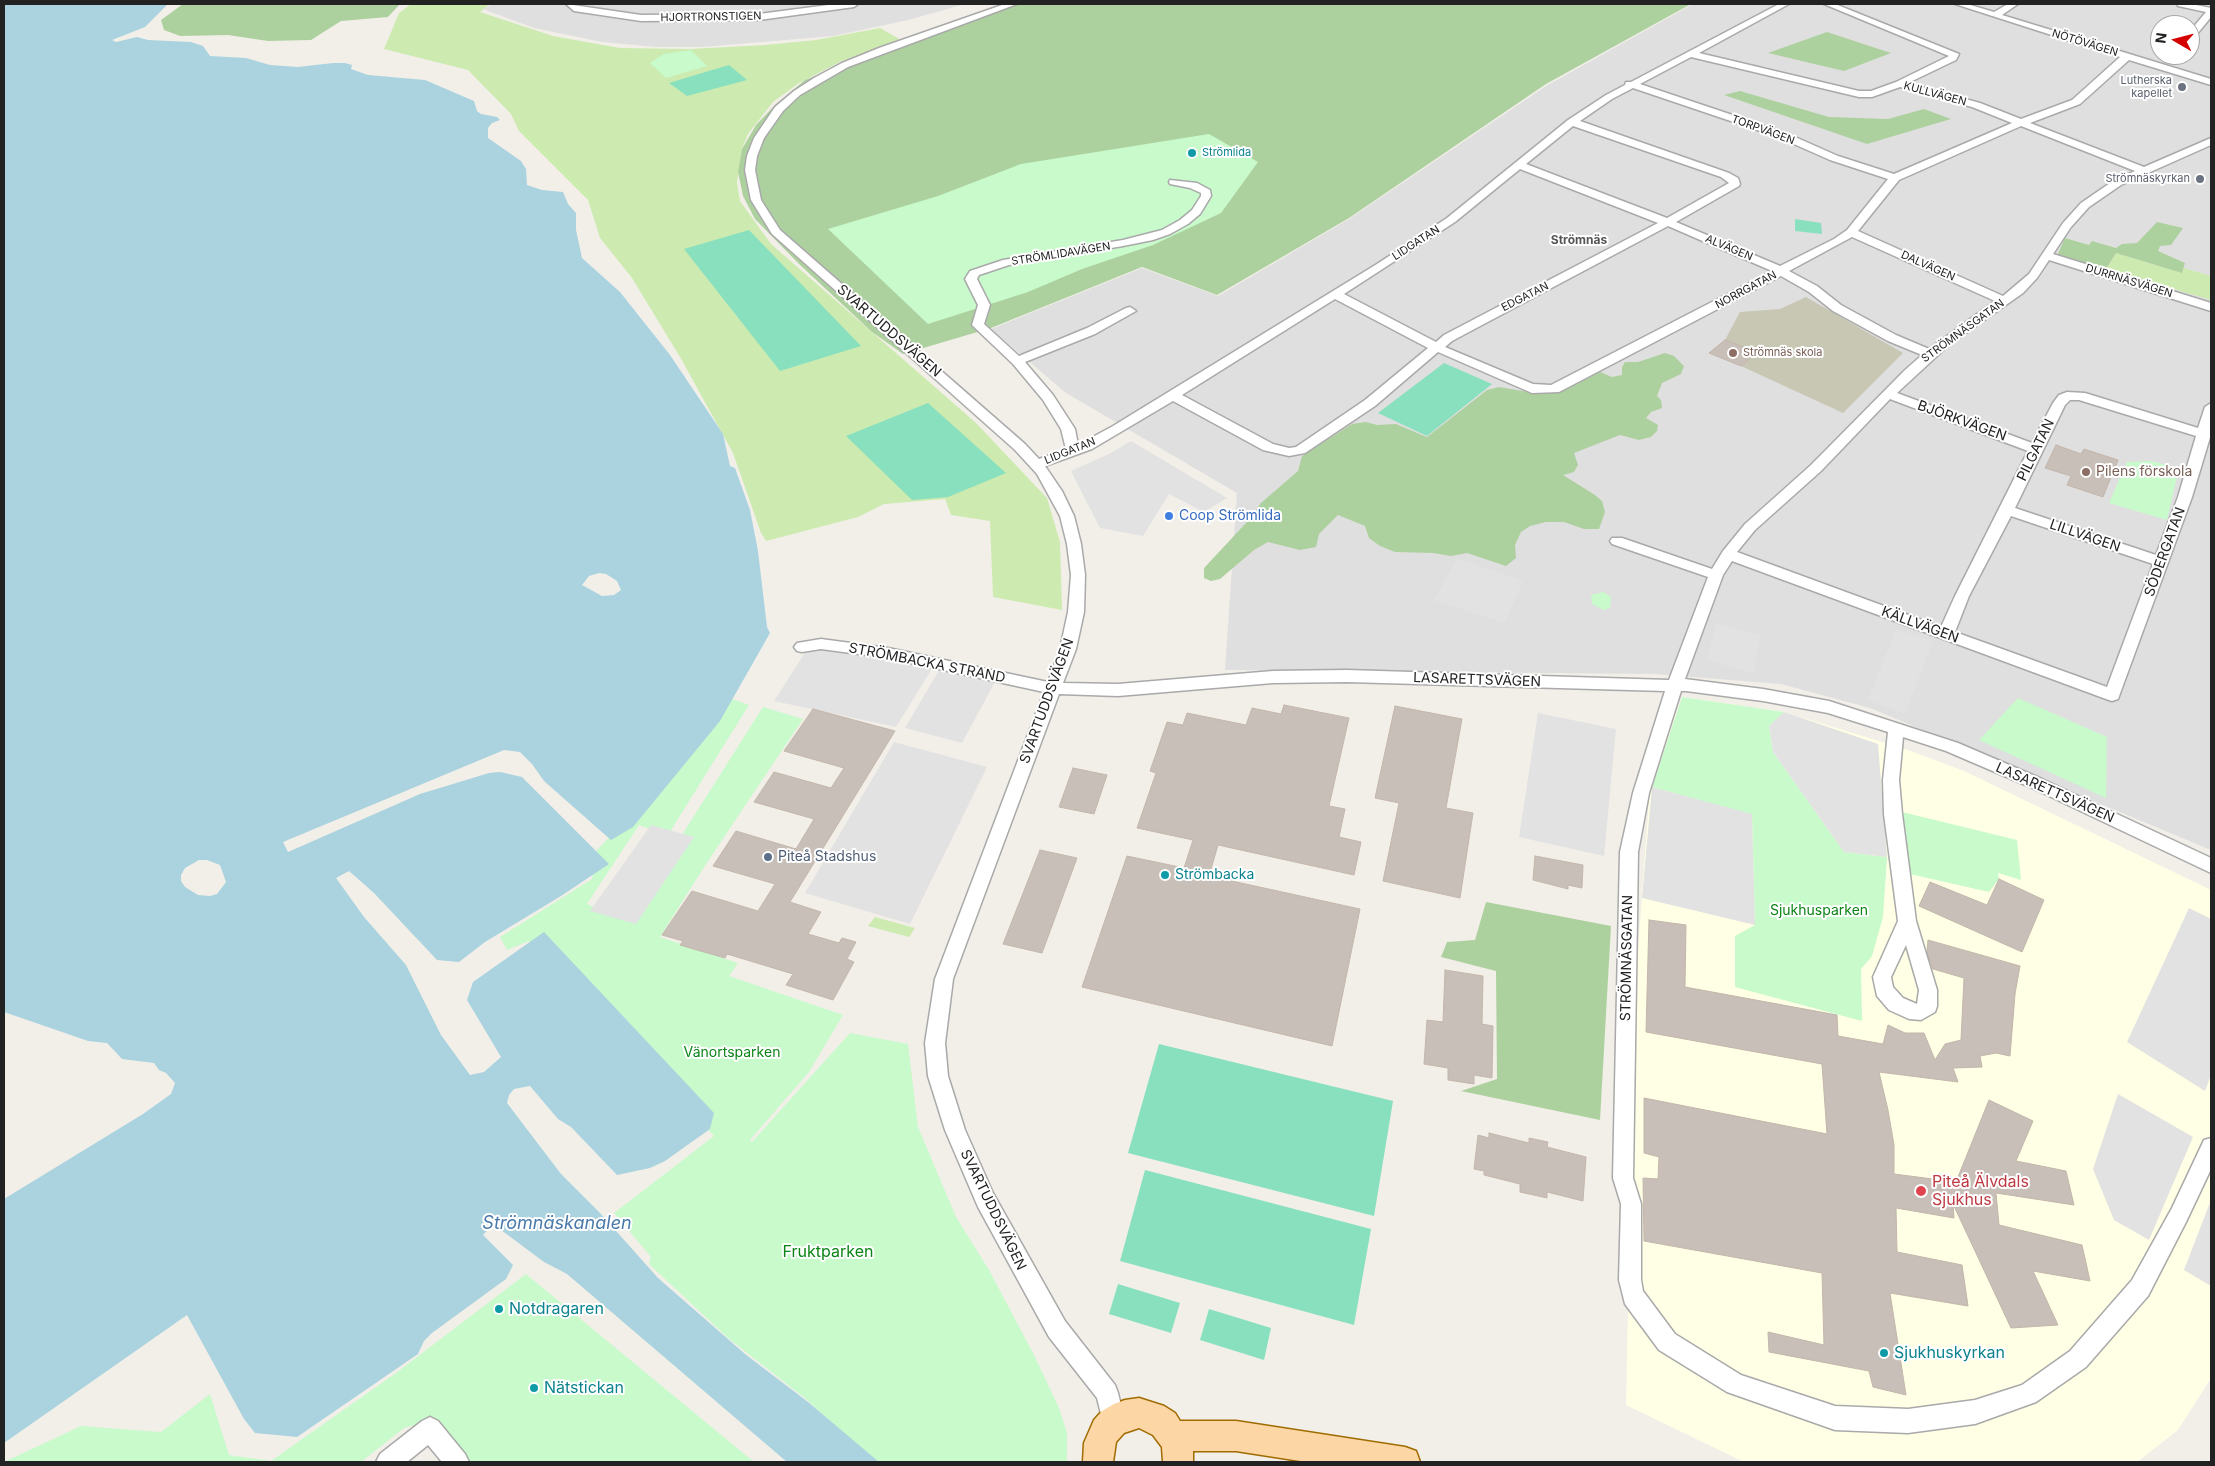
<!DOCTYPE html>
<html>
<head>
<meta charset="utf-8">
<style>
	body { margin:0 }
	#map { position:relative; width:2215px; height:1466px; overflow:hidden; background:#f2efe9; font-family:Inter,sans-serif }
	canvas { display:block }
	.frame { position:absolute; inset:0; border:5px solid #222; pointer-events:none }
	.north { position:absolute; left:2150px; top:15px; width:50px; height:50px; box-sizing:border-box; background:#fff; border:1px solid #a7a7a7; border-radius:50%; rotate:278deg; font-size:14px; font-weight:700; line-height:20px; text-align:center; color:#222 }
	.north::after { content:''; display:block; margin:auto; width:18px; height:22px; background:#d40000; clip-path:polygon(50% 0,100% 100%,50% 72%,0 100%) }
</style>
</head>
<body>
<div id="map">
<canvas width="2215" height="1466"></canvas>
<div class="frame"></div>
<div class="north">N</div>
</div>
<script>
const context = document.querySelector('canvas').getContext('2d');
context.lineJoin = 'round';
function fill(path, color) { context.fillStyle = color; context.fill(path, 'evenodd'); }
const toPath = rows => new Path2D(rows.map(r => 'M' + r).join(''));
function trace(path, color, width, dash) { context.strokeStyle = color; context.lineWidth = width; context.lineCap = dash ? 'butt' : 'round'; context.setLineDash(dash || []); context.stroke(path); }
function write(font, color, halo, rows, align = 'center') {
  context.font = font + ' Inter,sans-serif'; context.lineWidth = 4; context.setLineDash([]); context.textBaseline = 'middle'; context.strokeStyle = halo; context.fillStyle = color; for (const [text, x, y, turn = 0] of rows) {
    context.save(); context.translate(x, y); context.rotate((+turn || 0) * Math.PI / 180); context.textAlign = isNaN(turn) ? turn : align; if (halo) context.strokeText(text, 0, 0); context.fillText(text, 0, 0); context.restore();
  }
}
const residential = toPath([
	[493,4,965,4,908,20,833,36,702,47,656,47,602,42,534,28,483,9],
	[1693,4,2211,4,2211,850,1870,708,1781,684,1654,674,1225,670,1237,493,1066,393,991,329,1142,268,1218,296,1349,219,1546,86],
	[2160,25,2190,25,2190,55,2160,55]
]);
const education = toPath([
	[1682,697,1784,712,1908,750,1964,771,2211,890,2211,1378,2178,1430,2137,1462,1744,1462,1626,1405,1634,1004,1650,787]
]);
const construction = toPath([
	[1806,297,1903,353,1843,413,1741,366,1756,352,1725,340,1740,312,1780,309]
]);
const grass = toPath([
	[411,4,490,4,480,12,553,36,620,48,690,49,765,45,816,40,880,28,901,40,842,61,799,83,773,102,748,134,742,149,737,182,740,201,771,244,975,422,1047,498,1060,542,1062,610,993,597,990,521,951,515,945,499,884,504,858,517,766,541,761,533,733,453,680,357,632,278,600,238,588,200,519,131,511,114,468,70,384,49,399,13],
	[2116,253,2182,273,2184,268,2211,276,2211,300,2106,269],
	[875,917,915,928,909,937,868,926]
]);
const forest = toPath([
	[183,4,400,4,388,17,341,21,311,40,268,41,228,35,180,36,164,30,161,20],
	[1013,4,1691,4,1546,84,1349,218,1217,295,1142,267,991,328,903,354,872,332,799,264,755,219,743,196,738,172,742,149,756,125,775,105,805,80,883,50],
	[1827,32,1891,53,1844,71,1768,53],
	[1740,91,1829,117,1888,119,1924,109,1951,119,1867,144,1724,95],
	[2157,222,2183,228,2171,245,2160,246,2158,251,2185,263,2182,273,2116,253,2106,269,2096,270,2056,258,2065,238,2089,245,2092,241,2116,248,2122,244,2137,243],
	[1665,353,1674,356,1684,366,1681,374,1662,383,1657,396,1661,400,1662,408,1651,412,1646,418,1658,425,1657,431,1651,437,1639,440,1620,435,1574,453,1578,465,1574,472,1563,475,1595,495,1602,501,1605,512,1599,529,1584,529,1564,522,1546,522,1530,526,1521,532,1515,545,1516,558,1506,566,1467,553,1451,556,1433,553,1395,552,1380,546,1369,538,1365,526,1338,515,1319,534,1316,547,1300,550,1268,542,1254,550,1220,579,1211,581,1204,578,1204,568,1246,523,1261,503,1298,471,1302,456,1352,424,1366,422,1377,425,1396,424,1427,437,1487,390,1499,387,1534,393,1561,392,1600,372,1612,377,1622,375,1622,367,1625,362,1638,362],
	[1486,902,1611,926,1600,1120,1461,1091,1497,1079,1496,971,1441,957,1447,942,1475,940]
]);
const park = toPath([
	[691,50,707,66,666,78,650,63,664,54],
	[1209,134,1258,162,1221,213,1153,245,1082,269,1028,292,928,324,828,229,938,196,1021,164],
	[2151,461,2179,468,2167,520,2109,503,2127,462],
	[1603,592,1611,597,1610,608,1604,610,1592,604,1591,595],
	[724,696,749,705,668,835,639,825,587,904,628,920,763,707,803,719,706,864,660,937,738,963,729,976,843,1015,809,1072,750,1140,752,1142,850,1033,908,1044,918,1127,956,1217,989,1270,1034,1355,1059,1408,1067,1433,1067,1462,875,1462,806,1399,728,1338,649,1264,651,1257,614,1213,714,1136,529,941,507,950,500,937,592,879,597,850,627,819],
	[1682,697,1784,712,1769,726,1773,752,1844,852,1887,857,1883,917,1872,956,1861,969,1862,1021,1735,987,1735,936,1755,925,1752,815,1652,787],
	[2018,698,2107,737,2106,798,1979,740],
	[1902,812,2017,840,2021,880,1998,873,1999,879,1989,892,1910,874],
	[526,1274,754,1462,451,1462,430,1429,419,1424,404,1428,361,1462,4,1462,81,1426,161,1432,210,1394,229,1455,271,1461,396,1373]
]);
const pitch = toPath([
	[729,65,747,80,687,96,669,83],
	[1795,219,1821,223,1822,234,1795,231],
	[749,230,861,346,780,371,684,249],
	[1444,363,1492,384,1427,436,1378,413],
	[928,403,1006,473,948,497,912,500,846,436],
	[1159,1044,1393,1101,1374,1216,1128,1153],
	[1145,1170,1371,1229,1354,1325,1120,1261],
	[1118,1284,1180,1303,1171,1333,1109,1314],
	[1209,1309,1271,1328,1264,1360,1200,1340]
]);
const parking = toPath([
	[1131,441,1227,498,1204,512,1169,494,1143,536,1100,528,1071,471,1109,454],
	[1457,558,1523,581,1505,623,1434,600],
	[1716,623,1761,635,1753,673,1707,660],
	[1896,629,1933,641,1905,714,1868,700],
	[808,648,869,655,933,667,896,727,774,701],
	[941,667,996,680,962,743,905,728],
	[1784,712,1878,744,1887,857,1844,852,1773,752,1769,726],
	[1538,713,1616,729,1604,856,1519,837],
	[894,742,987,767,910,924,805,893],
	[1652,787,1752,814,1755,925,1642,898],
	[651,825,694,837,636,924,590,911],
	[2189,908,2211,919,2211,1075,2205,1091,2127,1042],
	[2118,1094,2193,1137,2149,1240,2114,1220,2093,1169],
	[2211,1200,2211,1286,2184,1270]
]);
const water = toPath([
	[4,4,168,4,145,27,112,40,116,42,137,37,148,40,191,42,203,46,210,56,246,58,270,65,298,67,333,63,345,63,352,65,351,69,368,75,425,80,474,101,477,111,481,114,497,117,500,120,492,123,488,128,488,138,521,161,526,169,527,185,542,190,563,192,568,204,576,213,576,230,582,258,620,292,670,355,723,434,730,466,735,468,750,510,758,551,767,627,770,633,720,721,633,827,611,840,544,781,532,764,520,752,504,750,283,842,288,852,420,794,489,773,500,772,522,777,609,864,561,896,485,942,459,962,437,960,374,893,349,871,336,878,364,917,406,965,441,1035,470,1075,484,1072,501,1057,467,1000,473,982,544,932,714,1113,710,1129,665,1161,650,1168,617,1175,571,1127,558,1119,530,1086,514,1089,509,1095,507,1103,561,1174,600,1213,658,1278,745,1354,808,1402,879,1462,787,1462,567,1274,544,1262,493,1224,483,1235,513,1265,506,1279,432,1333,424,1341,418,1354,297,1437,255,1433,244,1419,187,1315,4,1443,4,1199,143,1114,171,1094,175,1083,166,1073,159,1070,154,1063,122,1059,107,1043,88,1041,4,1012],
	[599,573,606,574,617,581,621,590,614,595,602,596,582,585,589,576],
	[199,860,207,860,220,865,226,882,217,894,210,896,198,895,185,887,181,881,181,875,185,868]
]);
const building = toPath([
	[1725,340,1757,352,1741,366,1709,353,1725,340],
	[2056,445,2081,454,2084,449,2118,460,2103,497,2067,485,2071,476,2045,468,2056,445],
	[1284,705,1349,718,1329,806,1345,809,1339,837,1361,842,1354,875,1218,845,1209,876,1360,909,1332,1046,1082,987,1127,856,1184,868,1193,840,1137,828,1156,773,1150,771,1167,722,1183,725,1187,713,1246,725,1252,708,1281,714,1284,705],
	[1395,706,1462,719,1446,808,1473,813,1460,898,1383,881,1399,803,1375,798,1395,706],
	[813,709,895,731,790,902,821,912,808,934,839,943,842,938,856,942,847,959,854,962,833,1000,786,985,793,974,727,954,725,958,697,950,680,945,683,941,662,935,692,891,758,911,775,884,713,866,736,831,796,849,814,819,754,802,774,772,831,788,844,768,784,751,813,709],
	[1073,768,1107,775,1094,814,1059,807,1073,768],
	[1040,850,1077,858,1042,953,1003,944,1040,850],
	[1535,856,1583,865,1582,888,1568,885,1568,889,1533,880,1535,856],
	[1999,879,2044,900,2022,952,1919,906,1930,882,1987,905,1999,879],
	[1649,920,1686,925,1685,987,1837,1015,1838,1036,1883,1044,1888,1025,1905,1033,1924,1033,1935,1060,1945,1044,1961,1040,1964,978,1933,969,1927,952,1928,940,2020,966,2015,994,2010,1056,1996,1053,1980,1056,1982,1067,1953,1068,1958,1082,1879,1072,1888,1110,1894,1145,1894,1174,1956,1182,1989,1100,2033,1121,2016,1161,2066,1171,2074,1205,1996,1193,1999,1225,2082,1245,2090,1281,2033,1271,2058,1325,2011,1328,1953,1204,1954,1218,1896,1208,1897,1252,1962,1265,1968,1306,1890,1293,1906,1395,1873,1387,1869,1371,1769,1352,1768,1332,1824,1345,1822,1273,1644,1241,1643,1178,1658,1179,1659,1157,1644,1153,1644,1098,1827,1134,1822,1064,1646,1032,1649,920],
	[1445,970,1483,976,1482,1024,1493,1026,1492,1078,1474,1075,1474,1084,1448,1080,1448,1068,1424,1064,1427,1020,1443,1022,1445,970],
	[1489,1133,1529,1143,1529,1138,1548,1142,1547,1147,1586,1157,1583,1201,1547,1192,1547,1198,1520,1192,1520,1184,1484,1175,1484,1171,1474,1169,1478,1135,1489,1138,1489,1133]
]);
const minor = toPath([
	[566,4,641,15,759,14,836,4,858,4,854,7,759,20,641,21,574,11,566,4],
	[1005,4,1017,4,848,67,800,95,783,111,764,138,757,156,755,170,761,200,780,230,1025,444,1039,459,1066,449,1061,429,1043,400,1013,364,972,325,978,305,965,279,970,271,1003,260,1123,240,1162,230,1180,220,1192,210,1201,196,1201,193,1190,188,1170,184,1169,182,1170,180,1197,183,1210,190,1211,196,1200,214,1188,224,1170,234,1153,240,1123,246,1009,265,979,275,977,279,990,305,984,324,1019,356,1087,328,1126,308,1130,307,1136,311,1095,334,1025,362,1053,395,1075,429,1078,445,1113,426,1377,264,1447,218,1568,120,1606,95,1625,85,1626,82,1631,82,1779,4,1789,4,1699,53,1859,91,1871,91,1896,82,1949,56,1824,4,1835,4,1959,54,1956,60,1908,83,1980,103,2021,119,2072,100,2120,57,1955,4,1967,4,1994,12,2008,4,2018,4,2002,15,2211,79,2211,85,2129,60,2080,104,2030,123,2144,167,2211,138,2211,145,2121,185,2089,207,2071,227,2053,254,2211,303,2211,311,2049,260,2037,278,2023,293,1949,345,1897,393,2032,443,2053,403,2059,395,2067,392,2085,393,2198,428,2205,407,2211,403,2211,434,2192,497,2118,699,2112,701,2106,699,1732,561,1723,575,1685,679,1763,689,1829,701,1958,743,2042,779,2211,858,2211,873,2030,787,1946,751,1903,737,1899,780,1902,814,1916,921,1937,990,1937,1006,1935,1012,1921,1020,1909,1019,1889,1010,1877,996,1873,977,1898,921,1884,814,1883,780,1888,732,1828,713,1763,701,1686,691,1681,691,1649,793,1638,852,1633,1178,1641,1204,1641,1280,1643,1291,1675,1334,1741,1375,1835,1406,1908,1409,1975,1400,2022,1385,2070,1351,2132,1280,2172,1208,2204,1140,2211,1138,2211,1169,2186,1222,2148,1296,2086,1367,2036,1402,1975,1424,1908,1433,1835,1430,1727,1392,1659,1350,1625,1304,1619,1280,1621,1204,1613,1178,1620,852,1633,793,1665,691,1347,682,1273,683,1118,696,1059,694,953,979,945,1043,948,1076,965,1130,993,1193,1065,1321,1115,1385,1118,1393,1125,1422,1121,1430,1113,1434,1105,1430,1097,1398,1049,1337,978,1207,945,1130,928,1076,925,1043,935,979,1044,692,888,658,821,649,802,652,797,651,794,647,797,643,821,639,888,648,1048,682,1060,649,1068,612,1071,575,1067,544,1060,516,1037,474,1015,450,772,234,751,200,745,170,747,156,754,138,775,107,794,91,814,78,842,63,879,48,1005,4],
	[1691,57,1859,97,1872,97,1900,87,1972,107,2012,123,1894,174,1838,156,1786,133,1640,84,1691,57],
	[1633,88,1778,137,1830,160,1888,179,1847,230,1834,239,1780,266,1676,222,1739,186,1740,184,1738,178,1729,173,1580,121,1612,99,1633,88],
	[1573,126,1721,177,1729,183,1667,218,1526,164,1573,126],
	[2021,126,2135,171,2113,181,2081,203,2063,223,2029,274,2003,296,1858,231,1899,180,2021,126],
	[1520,169,1658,223,1444,335,1436,342,1344,294,1455,222,1520,169],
	[1668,226,1772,271,1551,385,1533,384,1445,347,1452,341,1668,226],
	[1852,237,1995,301,1929,349,1896,335,1841,305,1817,286,1789,271,1852,237],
	[1781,276,1809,292,1833,311,1888,341,1922,355,1905,370,1811,465,1745,524,1723,551,1712,569,1622,538,1612,538,1610,541,1612,544,1708,577,1669,680,1347,670,1273,671,1118,684,1063,683,1076,649,1084,612,1085,575,1081,544,1074,516,1062,491,1045,466,1092,449,1173,401,1263,450,1289,456,1305,453,1375,406,1438,352,1532,393,1559,392,1781,276],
	[1335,299,1428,348,1365,400,1296,447,1289,448,1273,444,1182,395,1335,299],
	[1890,399,2028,451,1955,596,1941,627,1737,552,1755,530,1821,471,1890,399],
	[2079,400,2196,436,2178,497,2156,555,2015,508,2065,405,2070,400,2079,400],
	[2011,516,2153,564,2107,687,1955,632,1969,596,2011,516],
	[1906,945,1919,990,1917,1004,1903,998,1893,987,1891,977,1906,945],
	[2177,4,2191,4,2211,8,2211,17,2193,39,2190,40,2190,31,2206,12,2178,6,2177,4],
	[430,1417,438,1421,465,1454,469,1462,442,1462,428,1445,407,1462,376,1462,380,1454,422,1421,430,1417]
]);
const major = toPath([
	[1139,1398,1164,1406,1175,1413,1180,1421,1236,1421,1405,1447,1416,1451,1420,1462,1307,1462,1236,1451,1193,1451,1193,1462,1163,1462,1162,1447,1153,1435,1139,1428,1124,1433,1116,1442,1113,1462,1083,1462,1084,1443,1094,1420,1102,1411,1114,1404,1125,1400,1139,1398]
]);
const markers = [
	[2182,87,5,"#6b7280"],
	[1192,153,5,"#0f9aa8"],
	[2200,179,5,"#6b7280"],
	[1733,353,5,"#8d6e63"],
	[2086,472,5,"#8d6e63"],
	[1169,516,5,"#3f7fe0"],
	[768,857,5,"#5c6f8a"],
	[1165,875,5,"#0f9aa8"],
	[1921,1191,6,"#e0444e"],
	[499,1309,5,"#0f9aa8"],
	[1884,1353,5,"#0f9aa8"],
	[534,1388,5,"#0f9aa8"]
];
const farStreetnames = [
	["HJORTRONSTIGEN",711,17,-1],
	["NÖTÖVÄGEN",2085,43,17],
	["KULLVÄGEN",1935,94,15],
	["TORPVÄGEN",1763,130,20],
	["LIDGATAN",1416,243,-33],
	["ALVÄGEN",1729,248,23],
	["STRÖMLIDAVÄGEN",1061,254,-9],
	["DALVÄGEN",1928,266,24],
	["DURRNÄSVÄGEN",2129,281,17],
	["NORRGATAN",1746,290,-28],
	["EDGATAN",1525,297,-27],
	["STRÖMNÄSGATAN",1963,331,-36],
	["LIDGATAN",1070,451,-22]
];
const farWorshipnames = [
	["Lutherska",2172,81],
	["kapellet",2172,94],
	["Strömnäskyrkan",2190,179]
];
const farCulturenames = [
	["Strömlida",1202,153]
];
const farEducationnames = [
	["Strömnäs skola",1743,353]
];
const farNeighbourhoodnames = [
	["Strömnäs",1579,240]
];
const streetNames = [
	["SVARTUDDSVÄGEN",889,331,41],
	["BJÖRKVÄGEN",1962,421,20],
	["PILGATAN",2036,450,-64],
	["LILLVÄGEN",2085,536,19],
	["SÖDERGATAN",2165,552,-70],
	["KÄLLVÄGEN",1920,625,20],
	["STRÖMBACKA STRAND",927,663,11],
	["LASARETTSVÄGEN",1477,680,2],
	["SVARTUDDSVÄGEN",1047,701,-70],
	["LASARETTSVÄGEN",2055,793,24],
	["STRÖMNÄSGATAN",1627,958,-89],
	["SVARTUDDSVÄGEN",993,1210,64]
];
const educationNames = [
	["Pilens förskola",2096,472]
];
const shopNames = [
	["Coop Strömlida",1179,516]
];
const serviceNames = [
	["Piteå Stadshus",778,857]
];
const cultureNames = [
	["Strömbacka",1175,875]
];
const parkNames = [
	["Sjukhusparken",1819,911],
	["Vänortsparken",732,1053]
];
const nearHealthnames = [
	["Piteå Älvdals",1932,1182],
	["Sjukhus",1932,1200]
];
const nearParknames = [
	["Fruktparken",828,1252]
];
const nearCulturenames = [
	["Notdragaren",509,1309],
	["Sjukhuskyrkan",1894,1353],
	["Nätstickan",544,1388]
];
const nearWaternames = [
	["Strömnäskanalen",557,1224]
];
fill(residential, '#e0dfdf');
fill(education, '#ffffe5');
fill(construction, '#c7c7b4');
fill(grass, '#cdebb0');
fill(forest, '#add19e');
fill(park, '#c8facc');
fill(pitch, '#88e0be');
fill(parking, '#e2e2e2');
fill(water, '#aad3df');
fill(building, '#c7bfb8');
trace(building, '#c4b6ab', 1);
trace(minor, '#a9a9a9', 3);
trace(major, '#a06b00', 3);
fill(minor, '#fff');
fill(major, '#fcd6a4');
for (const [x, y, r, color] of markers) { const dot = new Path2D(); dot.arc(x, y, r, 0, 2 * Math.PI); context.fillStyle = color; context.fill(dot); trace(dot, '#fff', 2); }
write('11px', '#222', '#fff', farStreetnames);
write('11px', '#5b616d', '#fff', farWorshipnames, 'right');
write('11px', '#0d838f', '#fff', farCulturenames, 'left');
write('11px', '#785e54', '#fff', farEducationnames, 'left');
write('bold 12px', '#555', '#fff', farNeighbourhoodnames);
write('14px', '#222', '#fff', streetNames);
write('14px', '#785e54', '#fff', educationNames, 'left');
write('14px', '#366cbe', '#fff', shopNames, 'left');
write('14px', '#4e5e75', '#fff', serviceNames, 'left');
write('14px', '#0d838f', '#fff', cultureNames, 'left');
write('14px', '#0c8416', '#fff', parkNames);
write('16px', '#be3a42', '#fff', nearHealthnames, 'left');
write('16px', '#0c8416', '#fff', nearParknames);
write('16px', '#0d838f', '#fff', nearCulturenames, 'left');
write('italic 18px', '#4a7aab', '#fff', nearWaternames);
</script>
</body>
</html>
